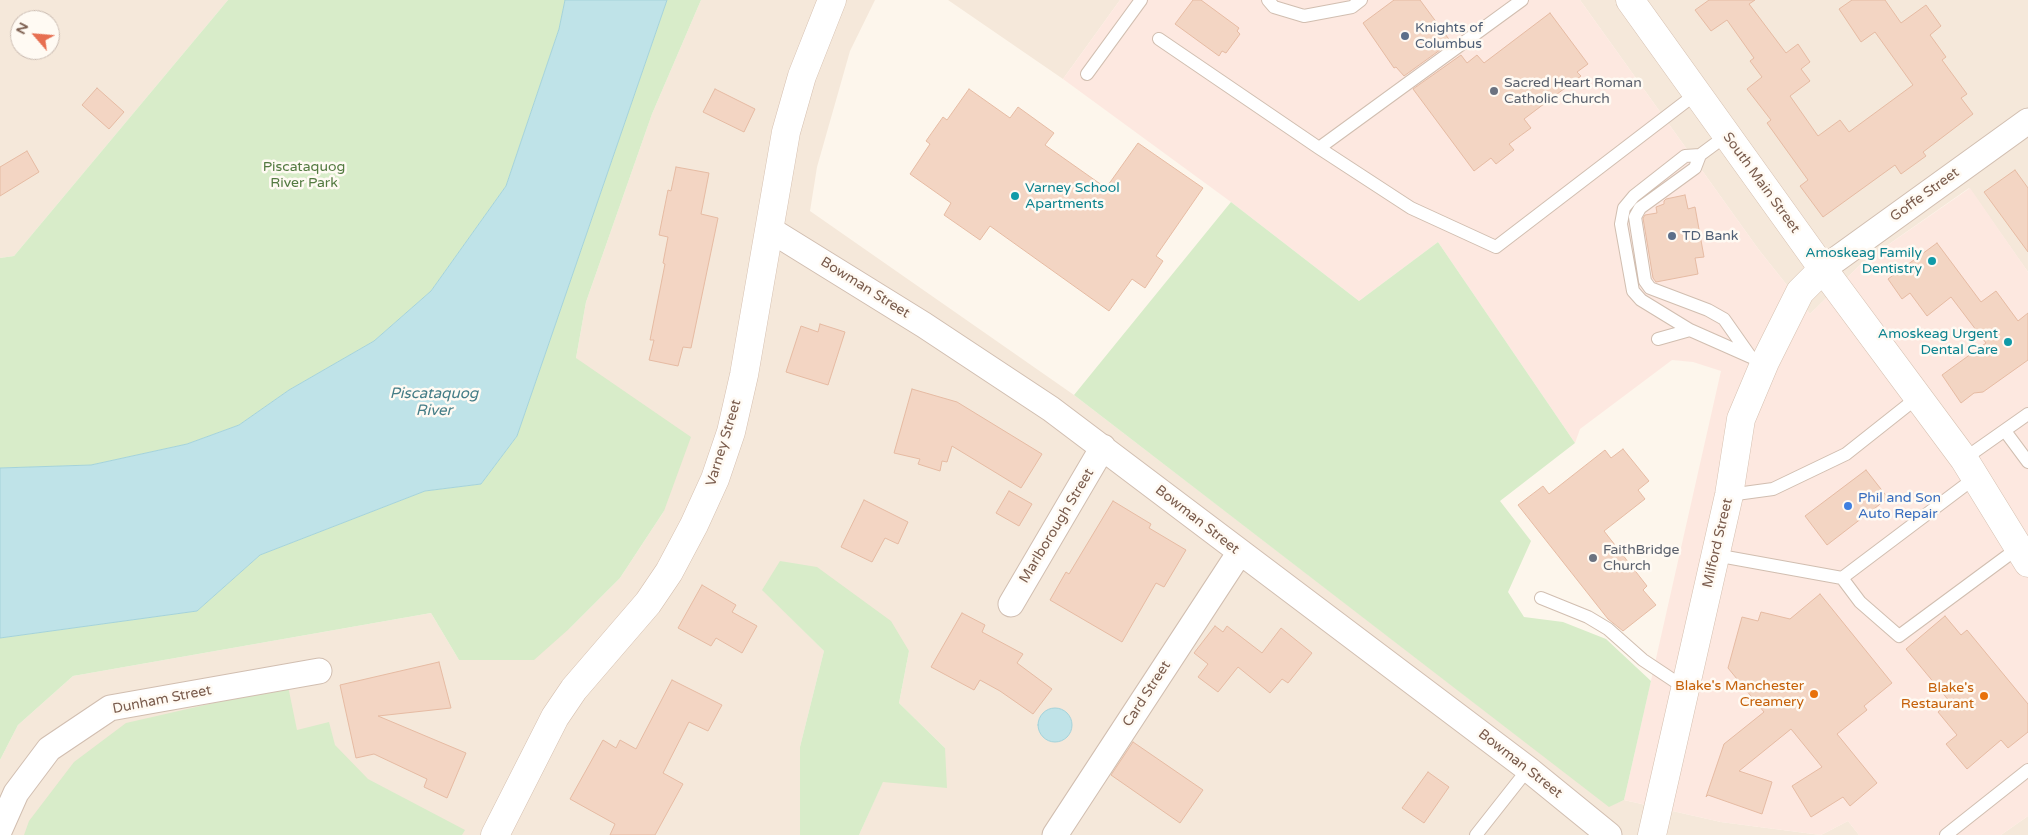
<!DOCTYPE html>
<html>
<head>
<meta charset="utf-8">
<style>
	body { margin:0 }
	#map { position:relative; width:2028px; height:835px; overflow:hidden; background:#fdf6ec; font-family:"Varela Round",sans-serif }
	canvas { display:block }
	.north { position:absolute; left:10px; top:10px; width:50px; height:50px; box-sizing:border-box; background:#fffaf3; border:1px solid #cabbb1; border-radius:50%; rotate:297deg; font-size:14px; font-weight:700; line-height:20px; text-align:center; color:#7a5c4d }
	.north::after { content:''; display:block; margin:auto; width:18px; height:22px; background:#e76f51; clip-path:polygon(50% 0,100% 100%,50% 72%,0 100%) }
</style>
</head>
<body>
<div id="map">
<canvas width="2028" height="835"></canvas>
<div class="north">N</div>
</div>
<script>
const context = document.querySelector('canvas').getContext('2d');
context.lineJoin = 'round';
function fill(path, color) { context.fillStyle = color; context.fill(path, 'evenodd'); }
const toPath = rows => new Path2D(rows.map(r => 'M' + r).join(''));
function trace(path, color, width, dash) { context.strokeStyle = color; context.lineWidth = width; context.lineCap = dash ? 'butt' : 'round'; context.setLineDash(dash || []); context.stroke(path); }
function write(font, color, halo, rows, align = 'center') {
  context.font = font + ' "Varela Round",sans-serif'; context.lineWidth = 5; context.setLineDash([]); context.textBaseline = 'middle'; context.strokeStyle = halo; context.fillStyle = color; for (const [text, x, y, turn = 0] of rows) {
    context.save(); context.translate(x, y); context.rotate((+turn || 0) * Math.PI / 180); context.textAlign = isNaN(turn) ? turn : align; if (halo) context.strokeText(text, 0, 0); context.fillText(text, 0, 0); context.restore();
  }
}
const residential = toPath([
	[0,0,228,0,14,256,0,258],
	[20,20,50,20,50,50,20,50],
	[701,0,875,0,850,51,817,167,810,211,1074,395,1609,806,1624,800,1721,822,1821,835,1848,821,1859,835,859,835,883,781,945,748,899,703,909,651,763,590,824,651,800,747,800,835,0,835,0,760,18,725,73,676,431,613,459,660,570,628,620,578,664,511,576,358,586,302,652,114],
	[948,0,1120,0,1063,79],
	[1580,0,2028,0,2028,272,1969,188,1862,263,1810,314,1759,250],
	[2028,816,2028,835,2001,835]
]);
const commercial = toPath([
	[1120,0,1580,0,1759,250,1810,314,1862,263,1970,188,2028,272,2028,816,2001,835,1859,835,1848,821,1821,835,1721,822,1624,800,1721,371,1693,362,1672,360,1580,429,1575,443,1438,242,1359,301,1231,202,1063,79]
]);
const green = toPath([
	[228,0,565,0,559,29,506,186,431,291,374,341,289,390,239,425,187,444,91,465,0,468,0,258,14,256],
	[667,0,701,0,652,114,586,302,576,358,691,437,664,511,620,578,570,628,534,660,459,660,431,613,73,676,18,725,0,760,0,638,197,611,260,555,425,491,481,484,517,436],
	[1231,202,1359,301,1438,242,1575,443,1500,501,1531,541,1508,592,1524,617,1563,622,1606,639,1651,681,1624,800,1609,807,1074,395],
	[780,561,817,567,891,621,909,651,899,703,945,748,947,788,883,782,859,835,800,835,800,747,824,651,762,590],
	[288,686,297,730,329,722,335,745,368,779,465,830,462,835,24,835,29,821,74,762,126,723]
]);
const water = toPath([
	[565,0,667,0,517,436,481,484,425,491,260,555,197,611,0,638,0,468,91,465,187,444,239,425,289,390,374,341,431,291,506,186,559,29,565,0],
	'1038 725a17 17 0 1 1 34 0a17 17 0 1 1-34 0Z'
]);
const building = toPath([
	[1193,0,1201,0,1239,28,1237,31,1240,34,1226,53,1222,51,1219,56,1175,24,1193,0],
	[1394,0,1420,0,1451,42,1404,76,1396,67,1394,68,1363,23,1394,0],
	[1709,0,1755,0,1749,4,1786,53,1798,44,1810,62,1801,69,1810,81,1790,96,1818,136,1840,120,1849,132,1913,85,1875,32,1861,42,1839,9,1852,0,1885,0,1901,23,1926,5,1941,26,1930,35,1946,57,1942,60,1967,94,1961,98,1973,114,1923,152,1926,156,1901,174,1895,165,1823,217,1800,186,1808,180,1767,123,1771,120,1747,89,1762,77,1750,61,1754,58,1727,20,1711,31,1695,10,1709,0],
	[1550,13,1588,64,1577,72,1581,76,1524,119,1531,128,1509,144,1514,150,1496,164,1491,158,1474,171,1413,89,1461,55,1467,63,1477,55,1484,63,1550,13],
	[97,88,124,112,109,129,82,105,97,88],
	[715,89,755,109,744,132,703,112,715,89],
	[969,89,1010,118,1018,107,1054,133,1045,145,1106,188,1138,143,1203,188,1156,256,1163,261,1145,288,1132,279,1109,311,990,226,980,240,944,215,951,203,910,174,930,144,926,141,943,117,947,120,969,89],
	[27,151,39,172,0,196,0,167,27,151],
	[676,167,709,173,701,214,718,218,691,348,683,347,678,366,649,360,654,340,650,340,665,264,663,263,668,237,659,235,668,190,671,191,676,167],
	[2015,170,2028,188,2028,252,1984,192,2015,170],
	[1685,195,1688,209,1695,207,1704,257,1695,258,1698,274,1656,282,1653,278,1643,218,1645,215,1657,213,1656,207,1664,204,1664,201,1666,199,1685,195],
	[1937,243,1981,302,1996,291,2018,321,2028,313,2028,360,1983,392,1974,393,1961,403,1942,375,1986,343,1951,297,1927,316,1910,293,1902,299,1888,279,1937,243],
	[820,324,845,332,828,385,786,372,801,326,818,332,820,324],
	[912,389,957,402,1042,454,1021,488,952,446,947,462,942,461,940,471,918,464,920,459,894,453,912,389],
	[1623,449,1649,481,1638,490,1645,499,1604,531,1647,586,1643,590,1656,605,1623,631,1608,619,1518,505,1543,486,1549,494,1605,450,1611,458,1623,449],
	[1866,470,1888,498,1827,545,1805,516,1866,470],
	[1009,491,1032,504,1019,526,996,513,1009,491],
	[864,500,908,522,898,544,885,538,872,562,841,547,864,500],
	[1113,501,1151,524,1149,528,1186,550,1164,587,1156,583,1122,642,1050,600,1066,572,1069,574,1113,501],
	[702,585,736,605,732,612,757,626,742,653,716,638,711,646,678,628,702,585],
	[1820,594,1892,683,1864,706,1867,710,1837,734,1877,783,1850,806,1843,797,1811,817,1792,786,1822,767,1791,729,1739,771,1772,782,1762,814,1708,795,1706,797,1724,744,1764,712,1728,668,1742,617,1758,621,1761,612,1790,619,1820,594],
	[962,613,985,625,982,632,1023,654,1017,663,1052,689,1033,714,1000,691,980,680,974,690,931,667,962,613],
	[1945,616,1961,635,1967,630,2028,704,2028,732,2008,748,2001,740,1967,769,1946,744,1957,735,1938,712,1950,702,1906,649,1945,616],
	[1215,626,1223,632,1227,626,1262,653,1281,628,1312,653,1288,683,1282,679,1270,693,1238,667,1218,692,1198,677,1208,664,1194,653,1215,626],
	[439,662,451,708,378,716,466,753,447,798,424,787,427,779,374,754,356,758,340,685,439,662],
	[672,680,722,705,708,731,689,722,663,773,683,784,655,835,610,835,615,824,570,799,603,740,616,748,620,740,636,749,672,680],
	[1133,742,1203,790,1180,823,1111,775,1133,742],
	[1428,772,1449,787,1424,823,1402,808,1428,772]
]);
const lane = toPath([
	[1268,0,1274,7,1304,16,1352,7,1361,0],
	[1159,39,1319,148,1411,208,1496,247,1697,93],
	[1087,74,1141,0],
	[1319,148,1522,0],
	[1700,155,1695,168,1640,208,1635,217,1645,281,1650,288,1708,310,1724,319,1750,356],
	[1690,330,1641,300,1633,291,1621,224,1624,208,1634,196,1685,156,1700,155,1727,135],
	[1658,339,1690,330,1751,357],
	[2005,431,2028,462],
	[1964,459,2028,414],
	[1976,477,1842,578,1860,602,1899,636,2018,548],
	[1729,495,1773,489,1846,454,1918,397],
	[1715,555,1842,578],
	[1541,598,1588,617,1608,629,1643,660,1685,688],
	[1476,835,1528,769],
	[1946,835,2028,770]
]);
const street = toPath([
	[769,229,924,325,1051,409,1528,769,1609,835],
	[1823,269,2028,121],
	[1011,604,1103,447],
	[0,829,16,793,49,749,110,708,319,671],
	[1055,835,1240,552]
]);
const secondary = toPath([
	[1630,0,1823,269,1964,459,2028,563],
	[495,835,555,717,574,689,648,603,669,572,694,525,715,479,731,432,744,375,786,132,802,76,832,0],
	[1652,835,1729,495,1741,419,1765,362,1800,292,1823,269]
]);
const markers = [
	[1405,36,5,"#5c6f8a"],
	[1494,91,5,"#6b7280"],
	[1015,196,5,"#0f9aa8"],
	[1672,236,5,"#5c6f8a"],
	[1932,261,5,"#0f9aa8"],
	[2008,342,5,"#0f9aa8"],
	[1848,506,5,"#3f7fe0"],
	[1593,558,5,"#6b7280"],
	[1814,694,5,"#e8710a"],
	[1984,696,5,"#e8710a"]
];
const serviceNames = [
	["Knights of",1415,28],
	["Columbus",1415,44],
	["TD Bank",1682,236]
];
const worshipNames = [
	["Sacred Heart Roman",1504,83],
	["Catholic Church",1504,99],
	["FaithBridge",1603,550],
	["Church",1603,566]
];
const parkNames = [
	["Piscataquog",304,167],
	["River Park",304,183]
];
const streetNames = [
	["South Main Street",1761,183,54],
	["Goffe Street",1925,195,-36],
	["Bowman Street",865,288,32],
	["Varney Street",724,443,-73],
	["Bowman Street",1197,520,38],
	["Marlborough Street",1057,526,-59],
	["Milford Street",1718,543,-77],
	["Card Street",1147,694,-57],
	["Dunham Street",162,700,-11],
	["Bowman Street",1520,764,38]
];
const cultureNames = [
	["Varney School",1025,188,"left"],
	["Apartments",1025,204,"left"],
	["Amoskeag Family",1922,253],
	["Dentistry",1922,269],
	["Amoskeag Urgent",1998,334],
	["Dental Care",1998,350]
];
const shopNames = [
	["Phil and Son",1858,498],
	["Auto Repair",1858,514]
];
const foodNames = [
	["Blake's Manchester",1804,686],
	["Creamery",1804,702],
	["Blake's",1974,688],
	["Restaurant",1974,704]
];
const waterNames = [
	["Piscataquog",434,394],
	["River",434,411]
];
fill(residential, '#f5e8da');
fill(commercial, '#fde8e0');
fill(green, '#d8ecc9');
fill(water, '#bfe3e8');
trace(water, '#a5d3da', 1);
fill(building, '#f3d5c3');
trace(building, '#e6bba3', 1);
trace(lane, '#d1beb0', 14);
trace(street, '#d1beb0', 27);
trace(secondary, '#d6c0b0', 29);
trace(lane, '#fff', 12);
trace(street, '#fff', 25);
trace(secondary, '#fff', 28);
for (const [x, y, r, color] of markers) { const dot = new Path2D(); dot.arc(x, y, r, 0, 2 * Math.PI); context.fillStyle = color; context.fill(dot); trace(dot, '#fffaf3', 2); }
write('14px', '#4e5e75', '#fffaf3', serviceNames, 'left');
write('14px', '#5b616d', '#fffaf3', worshipNames, 'left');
write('14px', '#537a41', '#fffaf3', parkNames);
write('14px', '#7a5c4d', '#fffaf3', streetNames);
write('14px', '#0d838f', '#fffaf3', cultureNames, 'right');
write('14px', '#366cbe', '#fffaf3', shopNames, 'left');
write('14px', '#c56008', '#fffaf3', foodNames, 'right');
write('italic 15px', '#437c86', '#fffaf3', waterNames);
</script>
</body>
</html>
